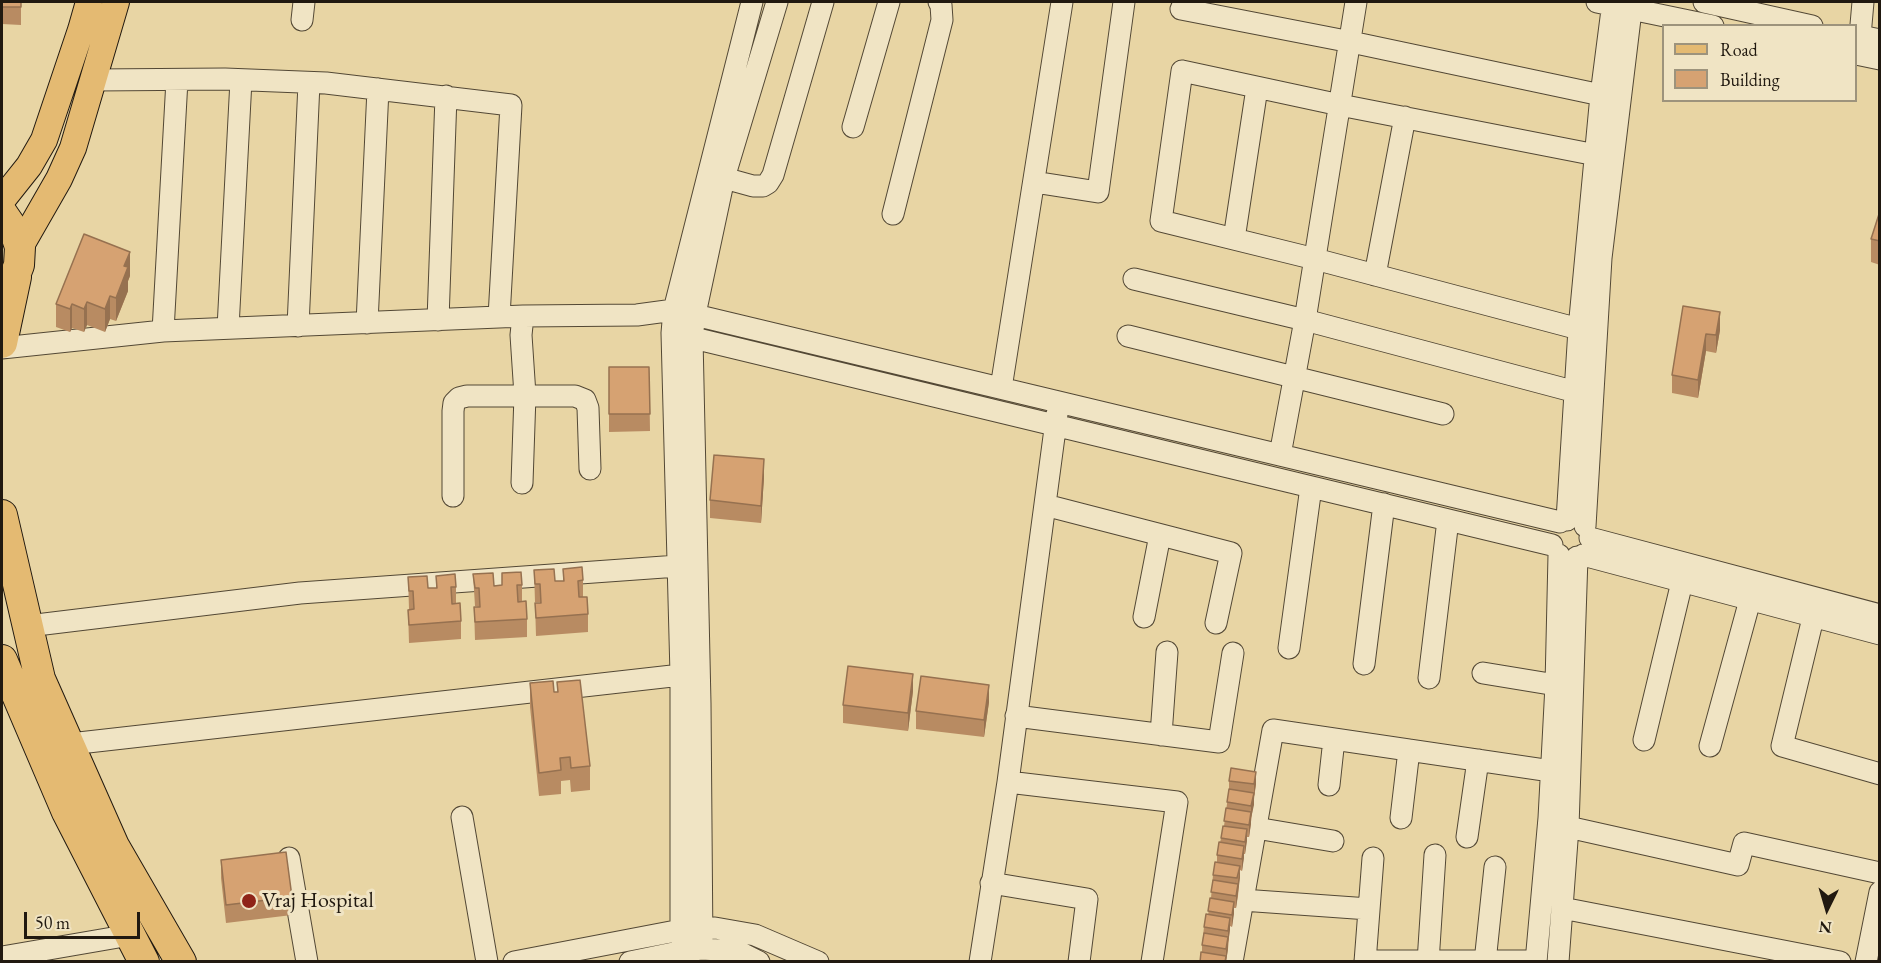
<!DOCTYPE html>
<html>
<head>
<meta charset="utf-8">
<style>
	body { margin:0 }
	#map { position:relative; width:1881px; height:963px; overflow:hidden; background:#e8d5a4; font-family:"EB Garamond",serif }
	canvas { display:block }
	.frame { position:absolute; inset:0; border:3px solid #211910; pointer-events:none }
	.legend { position:absolute; left:1662px; top:24px; width:195px; height:78px; box-sizing:border-box; background:#f0e4c4; border:2px solid #9d937c; margin:0; padding:8px 10px; list-style:none; font-size:18px; color:#211910 }
	.legend li { display:flex; align-items:center; gap:12px; height:30px }
	.legend b { width:30px; border:2px solid #9d937c }
	.north { position:absolute; left:1797px; top:879px; width:60px; height:60px; -webkit-text-stroke:4px #f0e4c4; paint-order:stroke; rotate:185deg; font-size:16px; font-weight:700; line-height:24px; text-align:center; color:#211910 }
	.north::after { content:''; display:block; margin:auto; width:21px; height:27px; background:#211910; clip-path:polygon(50% 0,100% 100%,50% 72%,0 100%) }
	.scale { position:absolute; left:24px; top:912px; width:116px; height:27px; box-sizing:border-box; border:3px solid #211910; border-top:0; padding-left:8px; font-size:18px; line-height:21px; white-space:nowrap; color:#211910; -webkit-text-stroke:4px #f0e4c4; paint-order:stroke }
</style>
</head>
<body>
<div id="map">
<canvas width="1881" height="963"></canvas>
<div class="frame"></div>
<ul class="legend">
<li><b style="height:8px;background:#e4ba72"></b>Road</li>
<li><b style="height:16px;background:#d6a272"></b>Building</li>
</ul>
<div class="north">N</div>
<div class="scale">50 m</div>
</div>
<script>
const context = document.querySelector('canvas').getContext('2d');
context.lineJoin = 'round';
const toPath = rows => new Path2D(rows.map(r => 'M' + r).join(''));
function trace(path, color, width, dash) { context.strokeStyle = color; context.lineWidth = width; context.lineCap = dash ? 'butt' : 'round'; context.setLineDash(dash || []); context.stroke(path); }
function fill(path, color) { context.fillStyle = color; context.fill(path, 'evenodd'); }
function write(font, color, halo, rows, align = 'center') {
  context.font = font + ' "EB Garamond",serif'; context.lineWidth = 6; context.setLineDash([]); context.textBaseline = 'middle'; context.strokeStyle = halo; context.fillStyle = color; for (const [text, x, y, turn = 0] of rows) {
    context.save(); context.translate(x, y); context.rotate((+turn || 0) * Math.PI / 180); context.textAlign = isNaN(turn) ? turn : align; if (halo) context.strokeText(text, 0, 0); context.fillText(text, 0, 0); context.restore();
  }
}
const minor = toPath([
	[1597,2,1713,26],
	[1704,2,1812,26],
	[1181,9,1351,42,1601,95],
	[302,20,304,2],
	[1856,35,1880,40],
	[1860,36,1863,2],
	[1856,54,1880,59],
	[94,80,225,79,326,83,511,105,499,317],
	[853,127,889,2],
	[724,178,753,186,763,186,768,183,773,175,823,2],
	[1034,182,1098,192,1124,2],
	[893,214,942,20,941,5,939,2],
	[1234,239,1257,88],
	[1375,275,1405,117],
	[1134,279,1305,320,1576,392],
	[438,320,446,96],
	[367,323,378,89],
	[298,326,309,83],
	[228,328,241,80],
	[1579,329,1315,259,1161,221,1182,71,1340,105,1596,155],
	[163,331,177,80],
	[681,335,1552,545],
	[1128,336,1443,414],
	[2,348,163,331,523,316,637,315,674,310,1560,522],
	[1001,388,1062,2],
	[1280,455,1305,320,1356,2],
	[522,483,525,395,521,335,523,316],
	[453,496,453,411,454,403,459,398,467,396,575,396,585,400,588,408,590,469],
	[1045,505,1231,553,1216,623],
	[1567,520,1579,329,1601,95,1613,2],
	[1585,526,1601,258,1632,2],
	[1590,538,1880,615],
	[1583,555,1880,634],
	[1144,617,1160,535],
	[1813,618,1782,746,1880,774],
	[28,626,300,593,678,566],
	[1289,648,1311,487],
	[1364,664,1384,504],
	[1483,673,1556,685],
	[1429,678,1448,520],
	[1016,716,1219,742,1233,653],
	[1161,735,1167,652],
	[1644,740,1682,582],
	[70,744,681,675],
	[1710,746,1750,600],
	[1008,782,1177,802,1152,962],
	[1329,785,1334,739],
	[462,817,487,962],
	[1401,818,1409,750],
	[1568,827,1738,865,1744,843,1880,873],
	[1256,828,1333,841],
	[1467,837,1478,760],
	[289,858,307,962],
	[991,883,1087,899,1079,962],
	[1242,900,1369,909],
	[1562,908,1840,962],
	[702,949,700,703,692,338,695,314,724,178,777,2],
	[2,957,130,935],
	[1365,961,1536,961],
	[514,962,681,930,715,928,755,935,818,962],
	[630,962,683,951,702,949,737,951,759,962],
	[685,962,681,930,681,675,672,333,674,310,752,2],
	[980,962,1008,782,1057,414],
	[1232,962,1273,730,1551,771],
	[1365,962,1373,858],
	[1428,962,1435,855],
	[1485,962,1495,867],
	[1536,962,1549,818,1556,685,1559,555],
	[1558,962,1568,827,1577,557],
	[1866,962,1880,892]
]);
const major = toPath([
	[2,200,29,166,44,140,81,30,89,2],
	[20,247,59,179,73,148,116,2]
]);
const highway = toPath([
	[2,213,15,232,20,247,19,265,12,283,2,295],
	[2,343,16,277],
	[2,515,40,679,114,846,181,962],
	[2,660,67,812,144,962]
]);
const wall = toPath([
	[2,2,21,2,21,25,2,24],
	[1880,211,1880,265,1871,262,1871,239],
	[130,276,128,281,128,291,116,321,110,319,105,332,87,325,84,332,72,328,70,332,56,327,56,304],
	[1683,306,1720,330,1716,353,1706,351,1698,398,1672,393,1672,375],
	[609,367,649,367,650,431,609,432],
	[764,477,761,523,710,518,710,500],
	[563,569,583,580,583,597,588,614,588,632,536,636,535,603,540,603,540,602,535,602,534,570,555,581,563,581],
	[502,573,522,585,522,601,527,619,527,637,475,640,474,607,479,607,475,606,473,574,494,586,502,585],
	[436,576,456,587,456,604,461,621,461,639,409,643,408,610,413,609,409,609,408,577,428,588,436,588],
	[557,682,590,766,590,790,571,792,570,780,561,781,561,794,539,796,530,707,530,683,554,692,557,692],
	[913,691,908,731,843,723,843,705],
	[989,702,984,737,916,729,916,711],
	[1229,781,1256,784,1249,837,1247,837,1245,854,1244,854,1242,871,1240,870,1238,896,1236,908,1234,908,1232,927,1230,926,1228,949,1226,962,1202,952,1202,945,1204,927,1208,915,1211,898,1213,875,1217,862,1217,855,1224,826,1229,789],
	[221,860,292,897,292,915,226,923,221,878]
]);
const shadedWall = toPath([
	[130,252,130,276,128,281,128,291,116,321,116,298,124,266],
	[110,296,110,319,105,332,105,309],
	[87,302,87,325,84,332,84,309],
	[72,304,72,328,70,332,70,309],
	[1720,312,1720,330,1716,353,1716,335],
	[1706,334,1706,351,1698,398,1698,380],
	[764,459,764,477,761,523,761,506],
	[913,674,913,691,908,731,908,713],
	[989,685,989,702,984,737,984,720],
	[1256,772,1256,784,1254,796,1254,784],
	[1254,793,1254,805,1251,818,1251,806],
	[1251,812,1251,824,1249,837,1249,825],
	[1247,829,1247,841,1245,854,1245,842],
	[1244,846,1244,858,1242,871,1242,859],
	[1240,866,1240,878,1236,908,1236,896],
	[1234,902,1234,914,1232,927,1232,915],
	[1230,918,1230,930,1228,943,1228,931],
	[1228,937,1228,949,1226,961,1226,949]
]);
const building = toPath([
	[2,2,21,2,21,7,2,7,2,2],
	[1880,211,1880,241,1871,239,1880,211],
	[84,234,130,252,124,266,128,267,116,298,110,296,105,309,87,302,84,309,72,304,70,309,56,304,84,234],
	[1683,306,1720,312,1716,335,1706,334,1698,380,1672,375,1683,306],
	[609,367,649,367,650,414,609,414,609,367],
	[714,455,764,459,761,506,710,500,714,455],
	[582,567,583,580,578,581,579,597,587,597,588,614,536,618,535,603,541,603,540,584,535,584,534,570,554,569,555,581,564,581,563,569,582,567],
	[521,572,522,585,517,585,518,602,526,601,527,619,475,622,474,607,480,607,479,588,475,588,473,574,493,573,494,586,502,585,502,573,521,572],
	[455,574,456,587,451,587,452,604,460,603,461,621,409,625,408,610,414,609,413,591,409,591,408,577,427,576,428,588,437,588,436,576,455,574],
	[848,666,913,674,908,713,843,705,848,666],
	[921,676,989,685,984,720,916,711,921,676],
	[580,680,590,766,571,768,570,757,560,758,561,770,539,773,530,683,553,681,554,692,558,692,557,682,580,680],
	[1231,768,1256,772,1254,784,1229,781,1231,768],
	[1229,789,1254,793,1251,806,1227,802,1229,789],
	[1226,808,1251,812,1249,825,1224,821,1226,808],
	[1223,826,1247,829,1245,842,1221,838,1223,826],
	[1219,842,1244,846,1242,859,1217,855,1219,842],
	[286,852,292,897,226,905,221,860,286,852],
	[1215,862,1240,866,1237,878,1213,875,1215,862],
	[1213,880,1238,884,1236,896,1211,892,1213,880],
	[1210,898,1234,902,1232,915,1208,911,1210,898],
	[1206,914,1230,918,1228,931,1204,927,1206,914],
	[1204,933,1228,937,1226,949,1202,945,1204,933],
	[1201,952,1226,956,1225,962,1200,962,1201,952]
]);
const markers = [
	[249,901,8,"#8f2418"]
];
const poiNames = [
	["Vraj Hospital",262,901]
];
trace(minor, '#534835', 23);
trace(major, '#211910', 28);
trace(highway, '#211910', 32);
trace(minor, '#f0e4c4', 21);
trace(major, '#e4ba72', 26);
trace(highway, '#e4ba72', 30);
fill(wall, '#b88b62');
fill(shadedWall, '#967150');
fill(building, '#d6a272');
trace(building, '#967150', 1.5);
for (const [x, y, r, color] of markers) { const dot = new Path2D(); dot.arc(x, y, r, 0, 2 * Math.PI); context.fillStyle = color; context.fill(dot); trace(dot, '#f0e4c4', 2); }
write('22px', '#211910', '#f0e4c4', poiNames, 'left');
</script>
</body>
</html>
